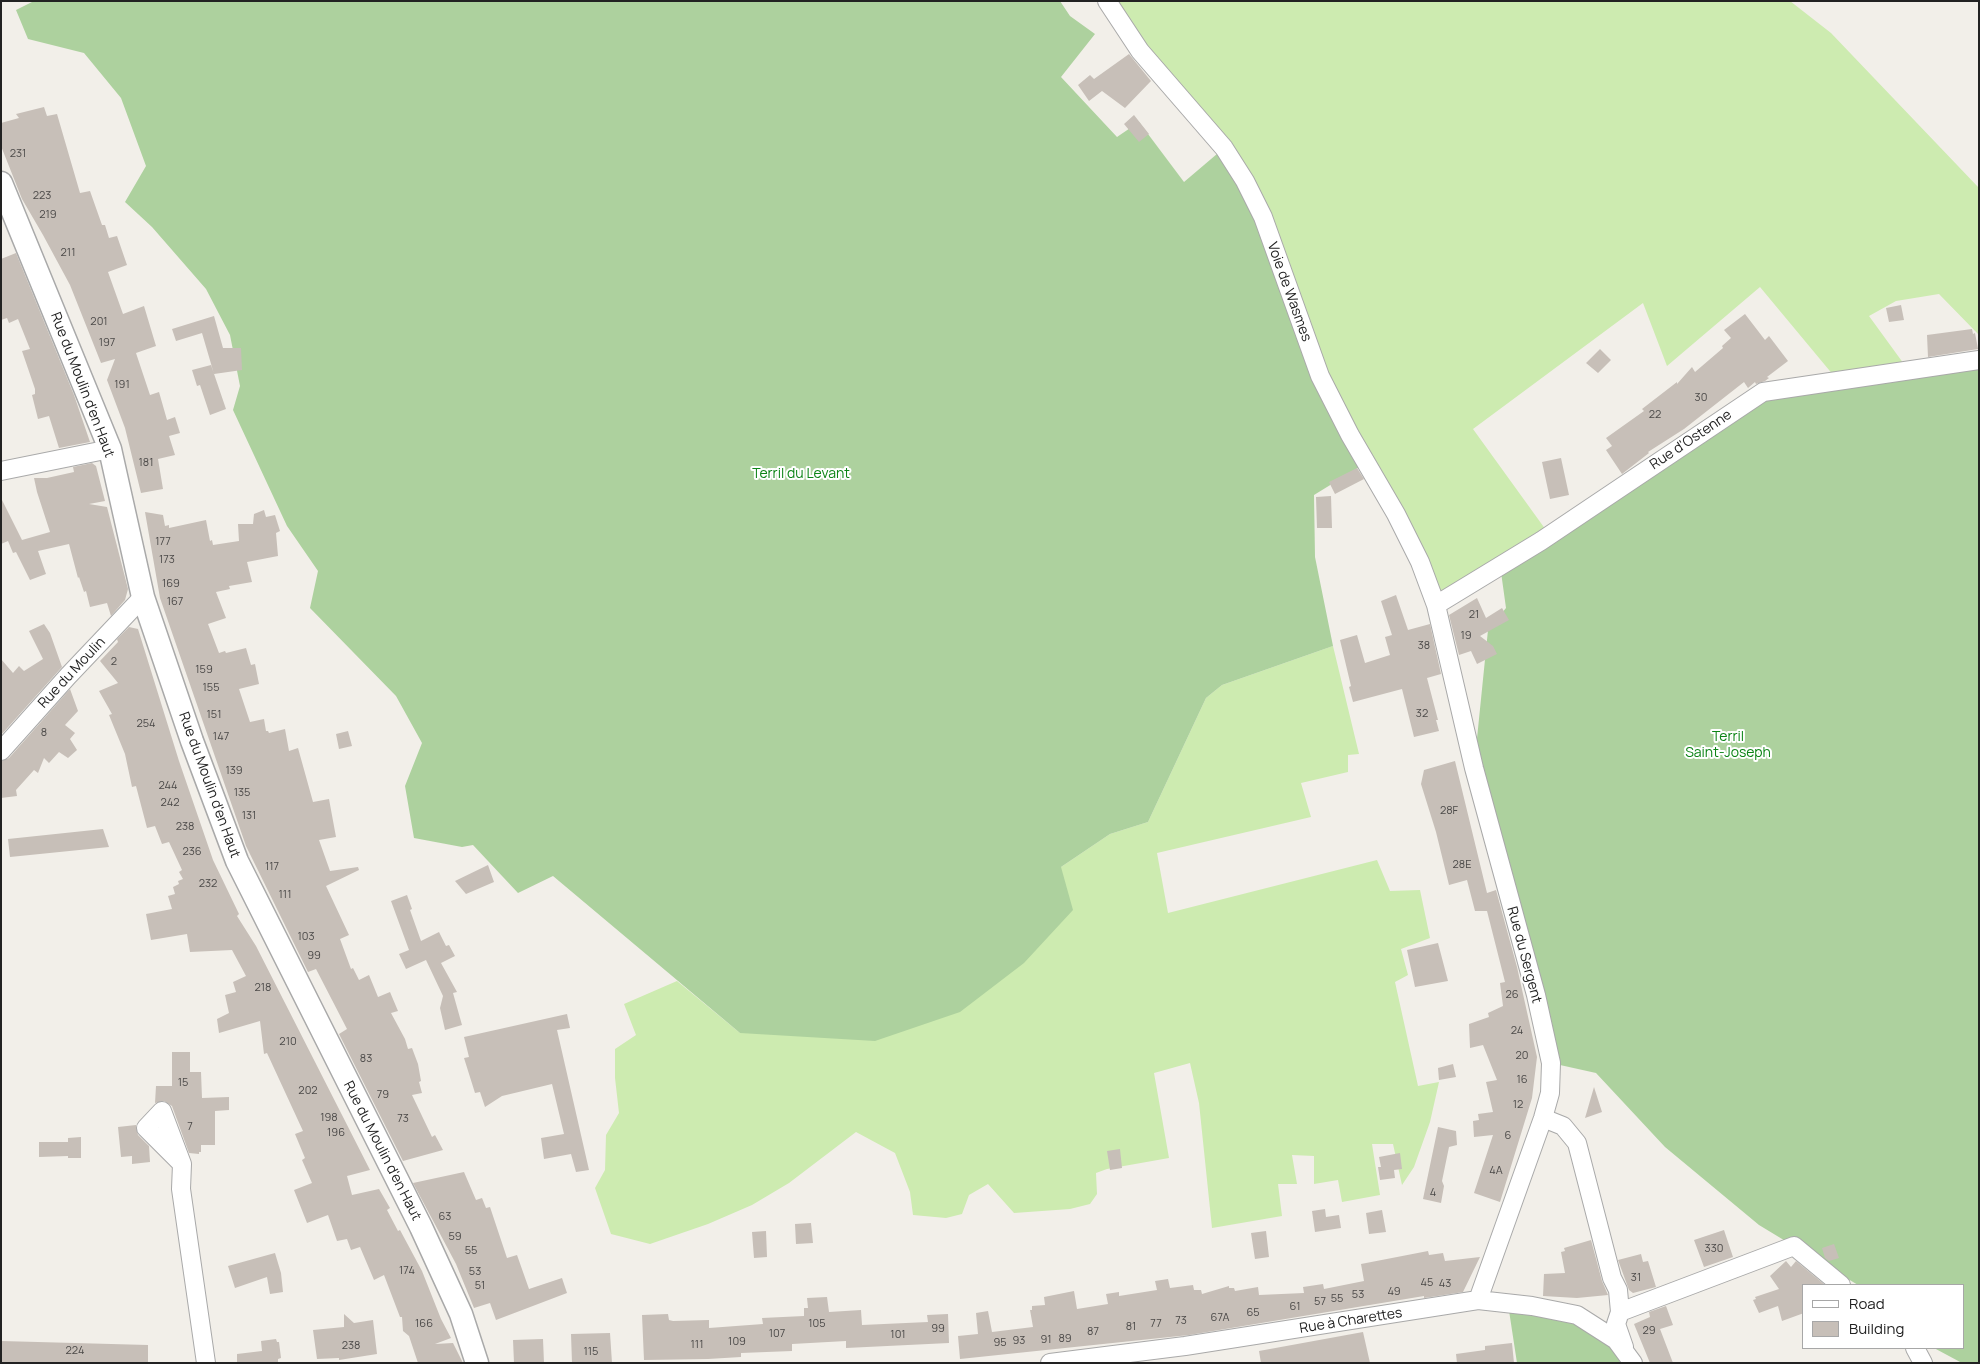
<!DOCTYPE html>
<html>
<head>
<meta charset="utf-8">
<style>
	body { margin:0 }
	#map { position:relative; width:1980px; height:1364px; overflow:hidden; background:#f2efe9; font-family:Manrope,sans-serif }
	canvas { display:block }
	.frame { position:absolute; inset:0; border:2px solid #222; pointer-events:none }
	.legend { position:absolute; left:1802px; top:1284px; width:162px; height:65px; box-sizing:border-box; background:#fff; border:1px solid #a7a7a7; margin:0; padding:6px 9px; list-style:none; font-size:15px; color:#222 }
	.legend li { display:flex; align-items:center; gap:10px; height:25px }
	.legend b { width:25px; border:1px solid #a7a7a7 }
</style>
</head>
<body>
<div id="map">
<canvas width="1980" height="1364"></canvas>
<div class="frame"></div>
<ul class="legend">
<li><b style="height:6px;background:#fff"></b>Road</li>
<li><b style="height:14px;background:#c7bfb8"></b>Building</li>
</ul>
</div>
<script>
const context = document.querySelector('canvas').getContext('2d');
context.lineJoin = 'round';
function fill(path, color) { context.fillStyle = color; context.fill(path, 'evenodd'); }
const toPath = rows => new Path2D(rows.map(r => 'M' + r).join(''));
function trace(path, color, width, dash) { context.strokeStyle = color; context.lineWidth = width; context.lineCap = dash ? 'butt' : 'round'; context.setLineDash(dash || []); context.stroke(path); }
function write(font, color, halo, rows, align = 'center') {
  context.font = font + ' Manrope,sans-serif'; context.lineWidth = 4; context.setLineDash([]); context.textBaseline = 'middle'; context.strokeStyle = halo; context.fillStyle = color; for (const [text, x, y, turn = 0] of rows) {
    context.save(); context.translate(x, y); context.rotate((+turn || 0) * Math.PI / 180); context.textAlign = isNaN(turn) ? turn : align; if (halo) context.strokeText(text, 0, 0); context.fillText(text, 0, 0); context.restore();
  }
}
const grass = toPath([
	[1107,1,1790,1,1831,33,1979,188,1979,335,1939,294,1896,301,1869,316,1909,371,1839,382,1760,287,1667,366,1643,303,1473,429,1551,537,1436,605,1366,463,1245,181],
	[1333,646,1359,754,1348,755,1348,772,1301,783,1311,817,1157,853,1168,913,1377,860,1390,891,1420,890,1430,938,1401,949,1408,975,1395,982,1418,1086,1439,1082,1430,1122,1414,1167,1402,1185,1393,1144,1372,1144,1380,1195,1342,1202,1338,1180,1314,1184,1314,1156,1292,1155,1297,1184,1278,1184,1282,1216,1212,1228,1199,1103,1190,1063,1154,1073,1169,1158,1107,1169,1096,1173,1097,1194,1090,1204,1070,1209,1014,1213,988,1184,969,1195,962,1214,946,1218,913,1215,910,1192,895,1153,856,1132,789,1183,752,1205,708,1224,650,1244,611,1234,595,1188,605,1170,606,1135,619,1113,615,1078,615,1049,636,1035,624,1004,677,981,740,1033,1061,867,1110,834,1148,822,1206,698,1222,685]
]);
const forest = toPath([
	[34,1,1060,1,1070,16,1095,34,1061,77,1117,137,1139,122,1184,182,1224,148,1293,304,1366,463,1314,495,1315,557,1333,646,1222,685,1206,698,1148,822,1110,834,1061,867,1073,910,1024,963,960,1012,875,1041,740,1033,553,876,518,893,473,845,462,847,414,838,405,786,422,743,396,696,310,608,318,571,287,526,233,410,240,386,230,335,206,289,152,227,125,202,146,166,121,98,84,53,28,39,16,10],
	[1979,359,1979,1363,1962,1363,1934,1348,1964,1348,1964,1285,1858,1285,1759,1225,1665,1147,1596,1073,1551,1063,1474,768,1488,630,1506,608,1501,572,1763,392],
	[1508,1304,1532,1306,1616,1340,1620,1363,1517,1363]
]);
const building = toPath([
	[1129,54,1151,81,1125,108,1102,91,1089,101,1078,85,1090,75,1094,79],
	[44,107,47,116,57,114,80,193,90,191,102,225,105,225,109,238,117,236,127,265,108,272,123,314,144,306,156,346,136,353,150,395,159,392,167,420,175,417,180,433,169,436,175,455,158,459,163,489,141,493,125,428,107,380,115,359,101,363,70,285,43,235,22,199,1,146,1,123,19,118,16,114],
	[1134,115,1149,134,1139,142,1124,124],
	[16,253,74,395,90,442,59,448,49,416,38,419,32,395,35,394,35,389,22,351,30,349,18,319,9,323,7,318,1,320,1,259],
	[1901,305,1904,320,1889,322,1886,308],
	[1745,314,1765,340,1769,336,1788,361,1767,377,1769,378,1765,381,1756,384,1755,382,1748,388,1744,382,1684,429,1648,452,1649,453,1622,474,1606,450,1612,446,1606,438,1644,411,1642,409,1677,382,1677,384,1692,367,1695,372,1723,348,1722,346,1731,338,1724,330],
	[214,316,223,348,241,348,242,370,214,374,202,333,176,341,172,329],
	[1972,329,1973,334,1975,333,1978,349,1928,357,1927,335],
	[1600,349,1611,360,1598,373,1586,363],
	[211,365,226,409,210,415,200,385,197,386,192,370],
	[1561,458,1569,495,1550,499,1542,462],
	[92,463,96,466,105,501,89,504,107,507,128,589,125,600,111,616,107,603,90,607,86,591,84,592,79,577,78,578,69,544,38,551,46,574,30,580,16,552,13,553,8,541,1,544,1,498,22,540,50,532,37,492,34,478,47,478,74,472,73,467],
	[1357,468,1364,479,1335,494,1329,482],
	[1331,496,1332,528,1317,528,1316,497],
	[264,510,266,517,275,515,280,531,276,533,278,556,247,562,252,582,229,586,230,589,216,592,226,618,208,624,219,653,225,651,226,653,246,648,251,665,255,664,259,684,239,689,250,722,264,719,266,731,268,731,269,733,285,729,289,751,298,748,313,802,329,799,336,837,319,840,330,871,358,867,359,870,326,886,349,935,340,939,351,969,353,968,359,980,369,975,378,997,390,992,398,1011,391,1013,405,1039,408,1049,412,1048,418,1064,421,1081,419,1082,422,1093,412,1095,432,1137,435,1135,443,1150,403,1161,339,1034,347,1029,316,969,308,972,246,846,160,598,145,512,163,515,165,526,169,525,169,528,206,520,210,541,212,540,213,545,239,541,238,524,253,524,254,514],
	[1396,595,1408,630,1430,624,1441,674,1427,678,1438,720,1436,720,1439,731,1414,737,1402,689,1353,702,1349,687,1351,686,1340,640,1357,635,1365,663,1390,655,1385,637,1392,635,1381,601],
	[1477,598,1486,618,1502,608,1509,620,1480,636,1493,646,1497,654,1477,664,1471,651,1459,655,1449,615],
	[44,624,50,633,62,667,1,735,1,659,13,673,19,666,24,671,43,659,29,631],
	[129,627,138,629,179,761,213,860,239,914,237,916,256,946,370,1170,347,1176,352,1195,379,1189,390,1208,387,1210,398,1231,400,1230,422,1271,441,1319,451,1338,435,1344,453,1343,463,1363,418,1363,409,1336,403,1331,402,1317,400,1317,384,1275,374,1280,360,1247,351,1250,347,1239,337,1241,328,1215,307,1223,294,1190,312,1183,302,1160,305,1158,295,1134,303,1131,267,1053,264,1054,260,1021,219,1033,217,1019,229,1013,225,995,236,992,233,982,246,976,232,950,190,952,187,934,151,940,146,914,172,909,168,896,175,894,173,887,179,884,178,881,183,879,179,872,182,870,169,842,162,844,155,826,147,828,136,786,132,787,125,754,109,715,112,714,99,691,118,683,100,661,118,642,117,639],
	[70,689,78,711,65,725,75,733,70,739,77,750,68,758,59,752,49,763,44,758,38,773,34,770,16,790,17,796,1,798,1,761,9,758],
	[348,731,352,746,339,749,336,734],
	[1455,761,1487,893,1496,890,1517,967,1537,1057,1532,1098,1500,1202,1474,1193,1493,1135,1474,1137,1473,1121,1479,1120,1478,1114,1493,1112,1486,1082,1497,1080,1483,1045,1470,1048,1469,1024,1489,1017,1488,1013,1503,1006,1500,983,1505,982,1487,911,1475,911,1467,880,1449,885,1436,832,1421,784,1424,770],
	[103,829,109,847,10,857,8,839],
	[488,865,494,882,466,894,455,881],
	[407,895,412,909,410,910,421,941,439,932,446,946,449,945,455,956,441,963,457,992,453,993,462,1025,445,1030,440,1008,443,996,426,960,406,969,399,954,409,950,391,901],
	[1438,943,1448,981,1415,987,1407,950],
	[567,1014,570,1028,557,1030,589,1170,576,1172,571,1154,544,1159,541,1138,564,1134,552,1084,502,1096,485,1107,480,1092,475,1093,464,1058,469,1057,464,1037],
	[172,1052,190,1052,190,1072,201,1072,202,1098,229,1097,229,1110,215,1111,215,1145,201,1145,201,1152,199,1152,199,1154,189,1153,172,1106,164,1101,155,1103,156,1086,172,1086],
	[1453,1064,1456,1077,1439,1080,1438,1068],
	[1594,1087,1602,1112,1585,1118],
	[136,1125,138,1135,149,1146,150,1162,132,1164,132,1156,121,1157,118,1127],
	[1438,1127,1456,1131,1457,1145,1449,1147,1442,1181,1444,1186,1441,1203,1423,1199],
	[81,1137,81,1158,68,1158,68,1156,39,1157,39,1142,68,1142,68,1138],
	[1120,1149,1122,1168,1110,1170,1107,1151],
	[1400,1153,1402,1169,1394,1170,1395,1178,1380,1180,1378,1167,1381,1167,1379,1157],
	[464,1172,476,1200,482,1198,486,1208,490,1207,507,1258,517,1255,529,1289,562,1278,567,1293,496,1320,490,1303,474,1308,456,1264,413,1183],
	[1325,1209,1326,1217,1339,1215,1341,1228,1315,1232,1312,1211],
	[1382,1210,1386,1232,1369,1234,1366,1213],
	[811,1223,813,1243,796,1244,795,1224],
	[1724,1230,1733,1257,1704,1267,1694,1240],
	[766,1231,767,1257,754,1258,752,1232],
	[1266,1231,1269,1257,1255,1259,1251,1233],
	[1591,1240,1602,1281,1608,1295,1577,1298,1543,1296,1544,1274,1565,1273,1561,1252,1565,1251,1564,1248],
	[1834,1244,1839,1258,1829,1261,1825,1258,1822,1248],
	[1428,1251,1429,1255,1443,1253,1445,1261,1480,1257,1463,1292,1424,1298,1424,1296,1189,1335,960,1359,958,1336,978,1334,976,1313,988,1311,992,1332,1033,1327,1030,1310,1032,1310,1032,1306,1045,1305,1044,1297,1074,1291,1077,1309,1108,1304,1106,1294,1119,1292,1119,1296,1157,1290,1155,1281,1168,1279,1170,1288,1193,1285,1194,1290,1201,1290,1202,1294,1229,1286,1229,1288,1234,1288,1235,1291,1258,1287,1259,1295,1304,1293,1303,1287,1323,1284,1324,1289,1364,1281,1361,1264],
	[275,1253,281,1273,283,1292,270,1294,267,1277,235,1288,228,1266],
	[1641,1254,1643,1262,1648,1261,1656,1287,1633,1293,1629,1290,1618,1260],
	[1786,1261,1791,1267,1796,1261,1825,1285,1804,1285,1804,1313,1782,1321,1778,1306,1759,1313,1753,1300,1756,1299,1755,1297,1779,1289,1770,1276],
	[827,1297,829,1312,861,1310,862,1325,928,1322,927,1315,948,1314,949,1343,846,1348,846,1341,792,1344,792,1351,741,1353,741,1357,708,1359,644,1360,642,1315,668,1314,669,1320,673,1321,709,1320,709,1328,763,1324,762,1318,804,1316,804,1308,808,1308,807,1298],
	[1666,1306,1673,1325,1660,1329,1673,1363,1650,1363,1634,1324,1650,1317,1649,1312],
	[344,1314,354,1323,373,1320,377,1354,339,1360,339,1358,317,1359,313,1330,344,1327],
	[1363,1332,1370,1363,1261,1363,1259,1351],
	[610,1333,612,1363,572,1363,571,1334],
	[276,1339,277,1342,279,1342,281,1358,278,1359,278,1363,237,1363,237,1354,262,1351,261,1341],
	[543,1339,544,1363,514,1363,513,1340],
	[1,1341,148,1345,148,1363,1,1363],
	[1512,1343,1514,1363,1457,1363,1456,1354,1485,1350,1485,1346]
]);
const minor = toPath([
	[1107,1,1140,51,1224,148,1245,181,1263,217,1320,376,1350,435,1396,514,1420,562,1436,605,1474,768,1536,995,1551,1063,1550,1093,1543,1118,1478,1300],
	[1,471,110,449],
	[1436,605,1541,541,1763,392,1979,360],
	[1,751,68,676,143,597],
	[1543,1118,1563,1126,1577,1143,1612,1278,1618,1290,1620,1312,1616,1324,1624,1347],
	[182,1164,146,1128,162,1111,182,1164,181,1189,206,1363],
	[1620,1312,1794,1246,1841,1285],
	[1915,1348,1923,1363],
	[1050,1363,1185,1346,1478,1300,1532,1306,1577,1315,1616,1340,1633,1363]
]);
const tertiary = toPath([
	[1,183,110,449,143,597,192,741,237,861,421,1227,461,1314,477,1363]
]);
const numberNames = [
	["231",18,154],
	["223",42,196],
	["219",48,215],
	["211",68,253],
	["201",99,322],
	["197",107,343],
	["191",122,385],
	["30",1701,398],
	["22",1655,415],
	["181",146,463],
	["177",163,542],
	["173",167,560],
	["169",171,584],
	["167",175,602],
	["21",1474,615],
	["19",1466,636],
	["38",1424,646],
	["2",114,662],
	["159",204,670],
	["155",211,688],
	["32",1422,714],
	["151",214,715],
	["254",146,724],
	["8",44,733],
	["147",221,737],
	["139",234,771],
	["244",168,786],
	["135",242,793],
	["242",170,803],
	["28F",1449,811],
	["131",249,816],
	["238",185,827],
	["236",192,852],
	["28E",1462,865],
	["117",272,867],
	["232",208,884],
	["111",285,895],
	["103",306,937],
	["99",314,956],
	["218",263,988],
	["26",1512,995],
	["24",1517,1031],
	["210",288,1042],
	["20",1522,1056],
	["83",366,1059],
	["16",1522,1080],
	["15",183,1083],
	["202",308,1091],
	["79",383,1095],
	["12",1518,1105],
	["198",329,1118],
	["73",403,1119],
	["7",190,1127],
	["196",336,1133],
	["6",1508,1136],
	["4A",1496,1171],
	["4",1433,1193],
	["63",445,1217],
	["59",455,1237],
	["330",1714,1249],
	["55",471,1251],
	["174",407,1271],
	["53",475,1272],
	["31",1636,1278],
	["45",1427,1283],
	["43",1445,1284],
	["51",480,1286],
	["49",1394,1292],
	["53",1358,1295],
	["55",1337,1299],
	["57",1320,1302],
	["61",1295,1307],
	["65",1253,1313],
	["67A",1220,1318],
	["73",1181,1321],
	["166",424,1324],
	["105",817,1324],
	["77",1156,1324],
	["81",1131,1327],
	["99",938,1329],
	["29",1649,1331],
	["87",1093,1332],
	["107",777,1334],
	["101",898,1335],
	["89",1065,1339],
	["91",1046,1340],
	["93",1019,1341],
	["109",737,1342],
	["95",1000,1343],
	["111",697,1345],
	["238",351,1346],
	["224",75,1351],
	["115",591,1352]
];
const streetNames = [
	["Voie de Wasmes",1289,292,70],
	["Rue du Moulin d'en Haut",82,385,69],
	["Rue d'Ostenne",1691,440,-34],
	["Rue du Moulin",72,673,-47],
	["Rue du Moulin d'en Haut",209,785,70],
	["Rue du Sergent",1524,955,75],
	["Rue du Moulin d'en Haut",382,1151,63],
	["Rue à Charettes",1351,1321,-9]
];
const parkNames = [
	["Terril du Levant",801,474],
	["Terril",1728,737],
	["Saint-Joseph",1728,753]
];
fill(grass, '#cdebb0');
fill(forest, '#add19e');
fill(building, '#c7bfb8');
trace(minor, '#a9a9a9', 20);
trace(tertiary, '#a9a9a9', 25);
trace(minor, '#fff', 18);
trace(tertiary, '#fff', 22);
write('11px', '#4b4948', null, numberNames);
write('14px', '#222', '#fff', streetNames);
write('14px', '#0c8416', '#fff', parkNames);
</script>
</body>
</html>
